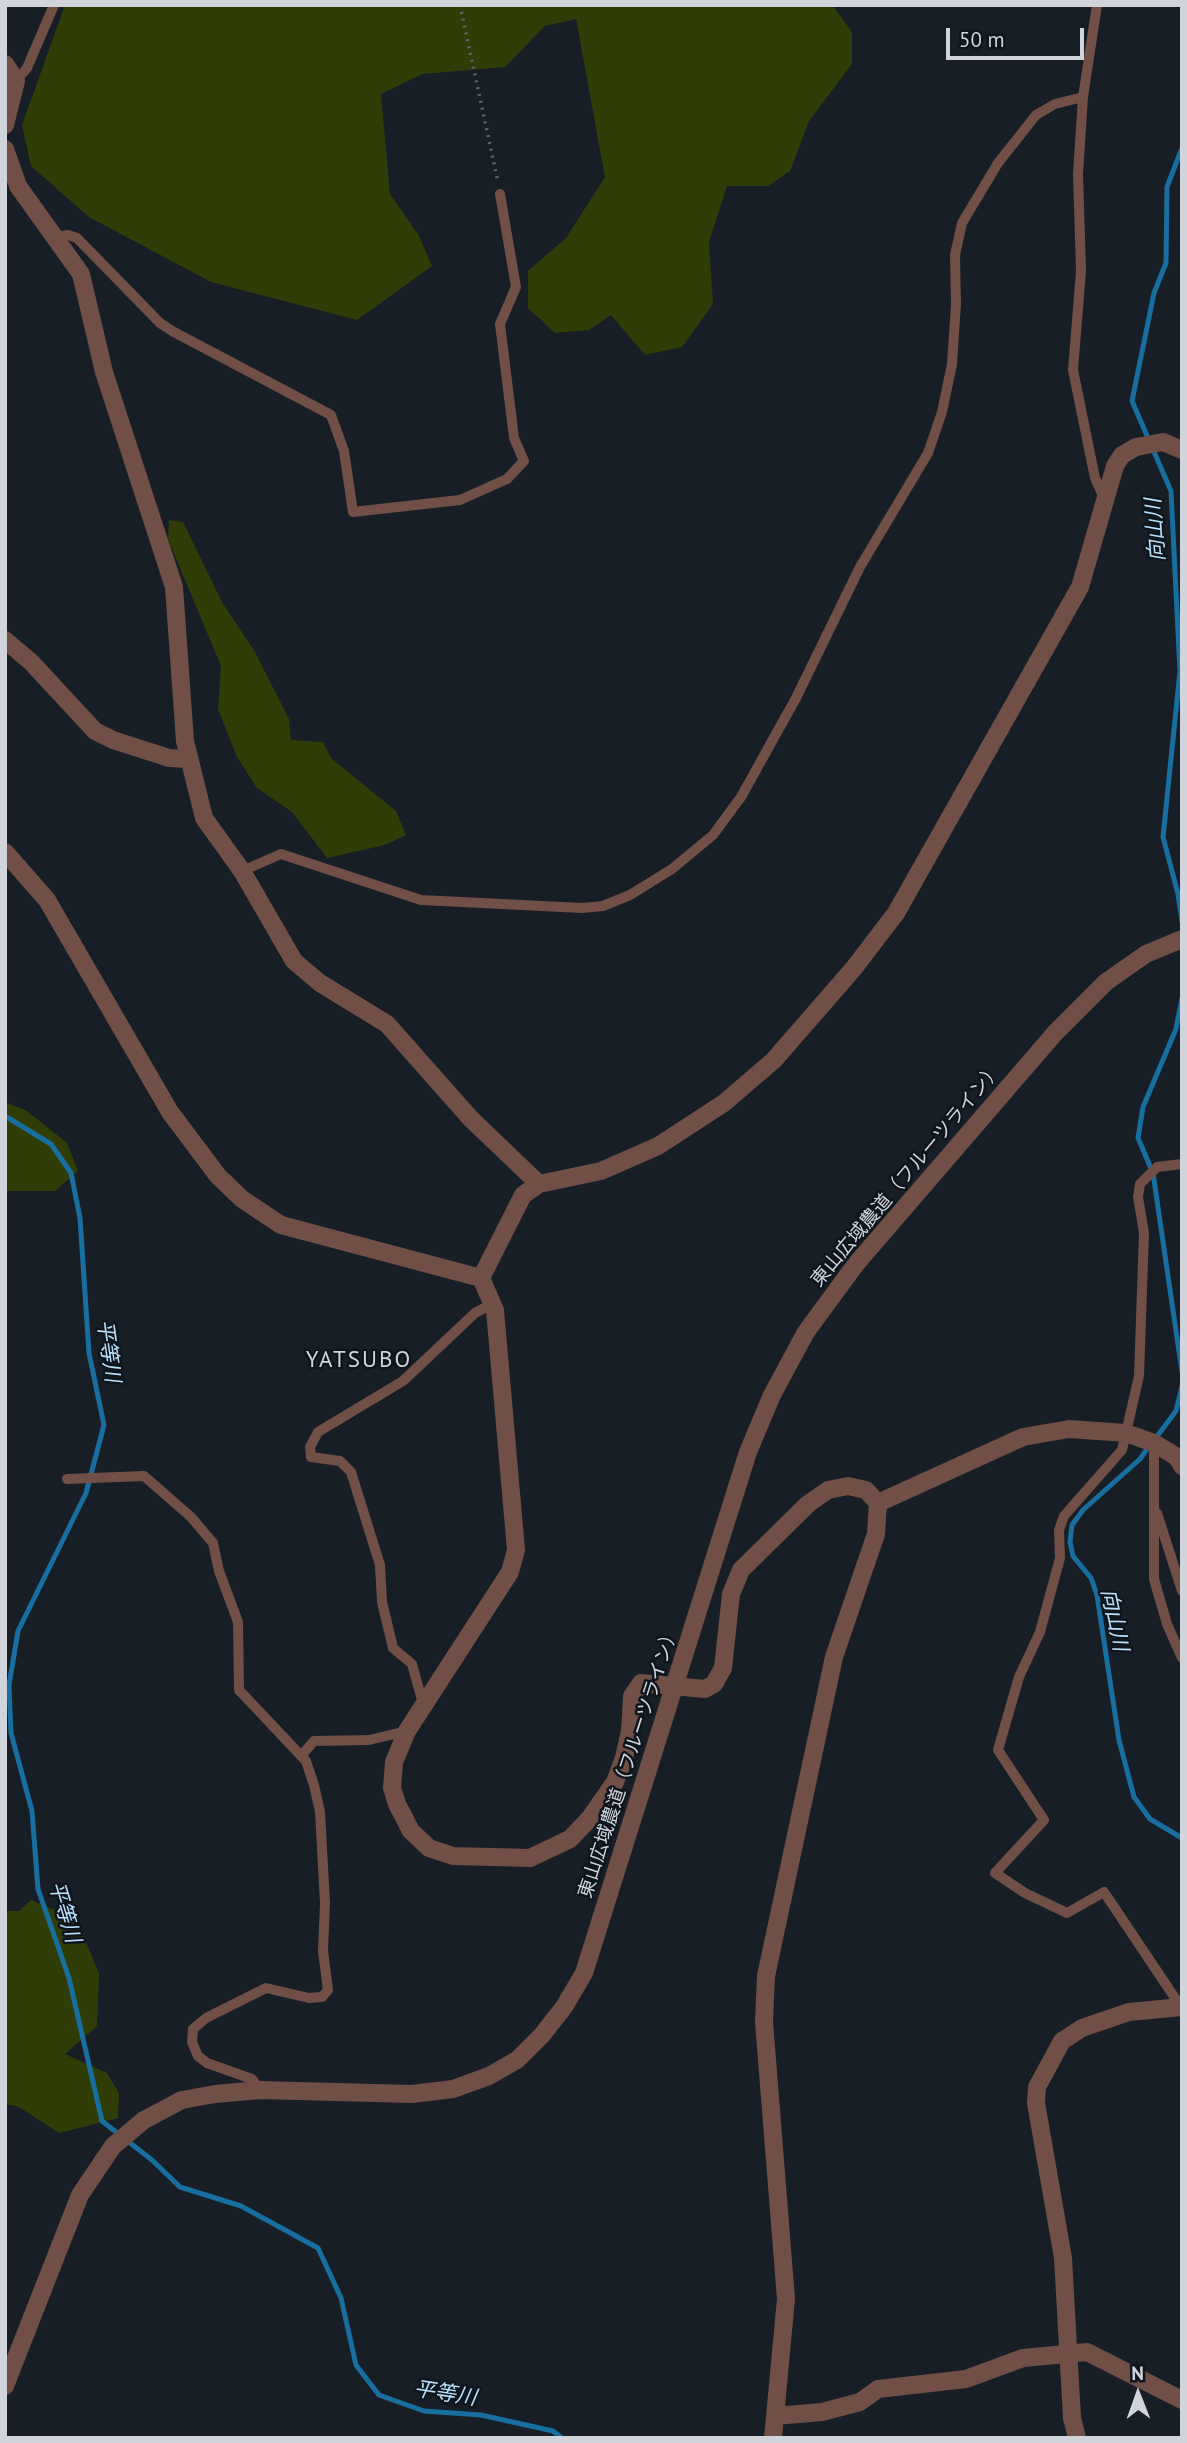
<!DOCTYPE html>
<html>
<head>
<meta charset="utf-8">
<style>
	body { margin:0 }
	#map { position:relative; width:1187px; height:2443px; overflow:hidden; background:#181e26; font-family:"PT Sans",sans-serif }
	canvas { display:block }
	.frame { position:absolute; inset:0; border:7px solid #d1d5db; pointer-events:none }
	.north { position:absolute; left:1103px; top:2359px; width:70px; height:70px; -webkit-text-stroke:5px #0f151d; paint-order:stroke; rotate:359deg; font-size:19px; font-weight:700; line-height:28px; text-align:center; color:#d1d5db }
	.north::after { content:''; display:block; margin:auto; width:24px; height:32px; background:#d1d5db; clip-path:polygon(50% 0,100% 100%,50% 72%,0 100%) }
	.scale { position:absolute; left:946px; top:28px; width:138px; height:32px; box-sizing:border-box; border:4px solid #d1d5db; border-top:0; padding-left:9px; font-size:21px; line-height:24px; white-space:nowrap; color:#d1d5db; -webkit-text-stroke:5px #0f151d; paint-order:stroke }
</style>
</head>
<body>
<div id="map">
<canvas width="1187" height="2443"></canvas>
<div class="frame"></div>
<div class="north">N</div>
<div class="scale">50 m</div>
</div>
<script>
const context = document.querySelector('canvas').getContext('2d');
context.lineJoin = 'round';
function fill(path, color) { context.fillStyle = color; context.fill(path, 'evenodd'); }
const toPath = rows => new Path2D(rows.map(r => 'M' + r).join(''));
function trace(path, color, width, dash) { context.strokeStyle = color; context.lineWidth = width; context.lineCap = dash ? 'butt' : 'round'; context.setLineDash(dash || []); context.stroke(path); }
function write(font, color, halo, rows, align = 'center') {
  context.font = font + ' "PT Sans","Noto Sans JP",sans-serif'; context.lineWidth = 5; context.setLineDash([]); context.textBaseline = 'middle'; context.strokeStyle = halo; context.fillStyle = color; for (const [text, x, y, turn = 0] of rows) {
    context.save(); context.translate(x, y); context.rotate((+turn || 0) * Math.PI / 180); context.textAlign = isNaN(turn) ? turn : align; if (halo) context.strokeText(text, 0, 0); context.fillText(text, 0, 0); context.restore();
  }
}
const green = toPath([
	[65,5,832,5,852,32,852,64,809,121,790,171,768,186,727,186,709,242,713,304,682,347,645,355,611,315,589,330,555,333,528,308,528,271,566,238,605,177,576,19,545,26,505,67,422,74,381,94,390,194,418,234,432,266,357,320,211,282,89,217,31,166,22,125],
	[169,520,183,522,222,602,255,652,289,719,291,740,323,742,331,758,396,811,406,835,385,845,327,858,292,812,257,788,237,757,218,709,221,666,168,539],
	[5,1102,27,1111,67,1143,78,1171,55,1191,5,1191],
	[31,1900,76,1919,99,1973,97,2026,65,2054,107,2073,119,2093,118,2118,59,2133,19,2107,5,2104,5,1911,19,1911]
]);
const stream = toPath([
	[1182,148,1167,187,1166,263,1154,293,1132,401,1171,491,1180,671,1163,837,1178,894,1182,922],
	[1182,998,1176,1029,1143,1107,1138,1138,1153,1173,1182,1372],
	[5,1116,51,1144,71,1173,80,1218,89,1353,104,1425,86,1493,18,1631,9,1685,11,1733,32,1811,38,1889,69,1978,102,2121,152,2160,180,2187,241,2206,318,2248,341,2298,356,2365,379,2395,424,2411,481,2415,553,2431,562,2438],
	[1155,1439,1176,1411,1182,1386],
	[1149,1446,1140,1459,1083,1510,1072,1525,1070,1542,1073,1556,1091,1578,1097,1595,1119,1740,1134,1797,1150,1819,1182,1838]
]);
const path = toPath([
	[460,5,498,182]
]);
const service = toPath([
	[1097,5,1083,97,1078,174,1081,271,1073,370,1095,478,1104,498],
	[16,81,27,68,54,5],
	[57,237,68,235,77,238,160,323,174,332,331,415,344,451,353,512,460,500,507,479,524,461,514,438,500,324,516,287,500,194],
	[242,871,281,854,421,900,582,908,603,906,630,895,672,869,713,835,741,797,796,698,860,567,928,453,942,412,952,364,956,304,955,255,962,223,998,163,1036,115,1055,104,1083,97],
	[1154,1443,1154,1579,1167,1624,1182,1658],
	[67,1479,144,1476,191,1517,213,1543,219,1571,238,1622,239,1690,306,1761,314,1785,320,1812,325,1903,323,1951,328,1990,322,1997,309,1998,266,1988,206,2018,193,2029,192,2042,198,2056,207,2063,252,2079,260,2090],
	[1157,1513,1182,1591],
	[424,1707,412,1664,393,1648,382,1602,380,1565,351,1472,340,1461,311,1457,310,1447,318,1432,403,1381,475,1313,492,1304],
	[301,1756,314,1741,369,1740,407,1731],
	[1181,2007,1104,1892,1067,1913,1025,1893,995,1873,1044,1820,998,1750,1019,1677,1040,1632,1060,1558,1059,1530,1064,1516,1122,1450,1139,1376,1144,1233,1138,1197,1140,1184,1157,1167,1182,1164]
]);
const minor = toPath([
	[5,64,16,81,5,125],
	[5,149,18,186,81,274,104,372,174,587,185,741,204,818,242,871,294,961,320,983,387,1024,471,1119,539,1184],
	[5,640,31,662,95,731,113,740,169,758,189,759],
	[5,852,47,900,170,1112,218,1176,242,1199,281,1225,481,1278,495,1310,516,1550,510,1572,407,1731,394,1762,392,1788,397,1804,411,1831,429,1848,453,1856,530,1858,570,1839,590,1818,615,1782,624,1758,630,1731,632,1696,641,1683,705,1689,714,1684,723,1668,731,1594,741,1570,808,1504,828,1490,848,1486,866,1490,878,1503,876,1534,834,1657,766,1976,764,2022,786,2299,773,2438],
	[481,1278,523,1195,539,1184,601,1171,658,1146,724,1103,774,1060,854,968,896,913,1080,587,1115,466,1122,455,1136,447,1163,442,1182,450],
	[878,1503,1023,1437,1069,1429,1126,1433,1154,1443,1177,1457,1182,1466],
	[775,2416,822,2412,860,2402,878,2389,966,2379,1023,2358,1087,2352,1182,2400],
	[1077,2438,1072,2418,1063,2258,1036,2103,1037,2087,1062,2041,1082,2028,1129,2012,1182,2007]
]);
const tertiary = toPath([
	[5,2386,80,2195,113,2146,144,2120,182,2100,215,2094,260,2090,412,2094,453,2089,489,2076,517,2060,542,2035,564,2007,584,1973,748,1452,772,1395,806,1332,856,1264,1055,1033,1106,982,1146,954,1182,939]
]);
const streetNames = [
	["東山広域農道（フルーツライン）",907,1175,-50],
	["東山広域農道（フルーツライン）",629,1762,-72]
];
const waterNames = [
	["向山川",1156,530,-94],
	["平等川",108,1351,82],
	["向山川",1114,1620,78],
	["平等川",64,1912,73],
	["平等川",445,2394,9]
];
const quarterNames = [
	["YATSUBO",359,1360]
];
fill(green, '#313d06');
trace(stream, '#176e9f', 5);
trace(path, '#5f646b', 3.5, [2, 5]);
trace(service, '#714e46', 10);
trace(minor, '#714e46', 18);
trace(tertiary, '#714e46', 18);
write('19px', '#d1d5db', '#0f151d', streetNames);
write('italic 21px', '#bae0fc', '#0f151d', waterNames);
context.letterSpacing = '2px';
write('23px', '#d1d5db', '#0f151d', quarterNames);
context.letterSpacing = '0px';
</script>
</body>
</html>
